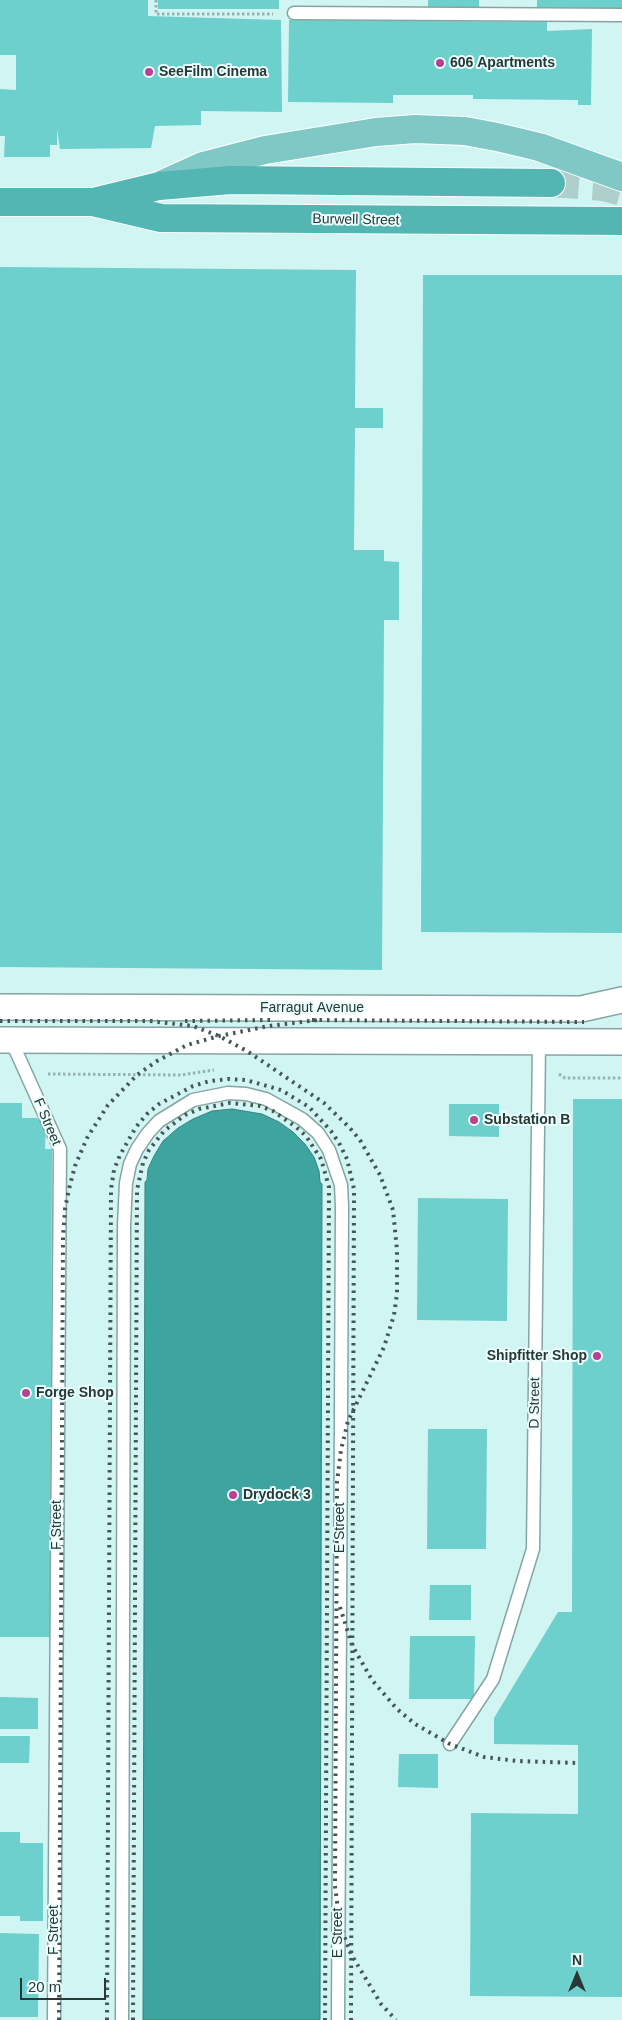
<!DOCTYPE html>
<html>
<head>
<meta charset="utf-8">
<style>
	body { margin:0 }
	#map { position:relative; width:622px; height:2020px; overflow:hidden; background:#d1f5f3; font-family:Arial,sans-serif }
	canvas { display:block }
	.north { position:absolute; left:552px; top:1950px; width:50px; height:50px; -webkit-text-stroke:4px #eafffd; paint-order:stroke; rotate:0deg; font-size:14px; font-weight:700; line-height:20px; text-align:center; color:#293736 }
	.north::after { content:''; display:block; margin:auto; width:18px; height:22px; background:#293736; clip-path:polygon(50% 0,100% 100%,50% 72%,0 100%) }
	.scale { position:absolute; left:20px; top:1978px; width:86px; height:22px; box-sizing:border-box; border:2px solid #293736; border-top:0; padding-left:6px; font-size:15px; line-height:18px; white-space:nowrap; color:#293736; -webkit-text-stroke:4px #eafffd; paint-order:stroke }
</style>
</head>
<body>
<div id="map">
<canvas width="622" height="2020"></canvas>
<div class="north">N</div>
<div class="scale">20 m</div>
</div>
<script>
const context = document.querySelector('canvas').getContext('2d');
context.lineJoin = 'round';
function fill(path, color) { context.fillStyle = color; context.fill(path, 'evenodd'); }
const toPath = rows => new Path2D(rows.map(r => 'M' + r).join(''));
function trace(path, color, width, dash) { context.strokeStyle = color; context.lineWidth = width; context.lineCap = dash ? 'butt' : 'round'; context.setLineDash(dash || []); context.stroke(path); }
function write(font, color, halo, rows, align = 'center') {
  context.font = font + ' Arial,sans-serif'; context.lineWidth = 4; context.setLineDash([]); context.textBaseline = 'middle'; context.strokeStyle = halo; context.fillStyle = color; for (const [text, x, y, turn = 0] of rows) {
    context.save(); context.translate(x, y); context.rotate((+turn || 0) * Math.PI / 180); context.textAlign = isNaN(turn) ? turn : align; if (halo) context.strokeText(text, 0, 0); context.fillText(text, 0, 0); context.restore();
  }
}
const water = toPath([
	[232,1109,262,1114,279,1122,293,1132,305,1144,314,1157,319,1171,320,1182,322,1184,320,2020,143,2020,145,1182,147,1180,148,1169,154,1156,163,1141,178,1128,193,1119,212,1111,232,1109]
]);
const building = toPath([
	[0,0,148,0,148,16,281,20,282,112,201,111,201,125,155,126,151,148,60,149,57,129,57,145,50,145,50,157,4,157,5,136,0,136,0,89,16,90,16,55,0,55],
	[158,0,279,0,279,9,158,9],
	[428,0,479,0,479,10,428,10],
	[537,0,622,0,622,8,537,8],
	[289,20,547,22,547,31,592,29,591,105,578,105,578,100,473,99,473,95,393,95,393,103,288,102],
	[0,267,356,270,355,408,383,408,383,428,355,428,354,550,384,550,384,561,399,562,399,620,384,620,382,970,0,967],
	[423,275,622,275,622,933,421,932],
	[573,1099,622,1099,622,1997,470,1996,471,1813,578,1814,578,1745,494,1744,494,1718,558,1612,572,1612],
	[0,1103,22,1103,22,1118,37,1118,46,1127,45,1149,52,1149,50,1637,0,1637],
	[449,1104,499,1104,499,1137,449,1136],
	[418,1198,508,1199,507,1321,417,1320],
	[428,1429,487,1429,486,1549,427,1549],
	[430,1585,471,1585,471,1620,429,1620],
	[410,1636,475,1636,474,1699,409,1699],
	[0,1697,38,1698,38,1729,0,1729],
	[0,1736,30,1736,29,1763,0,1763],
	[399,1754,438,1754,438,1788,398,1787],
	[0,1832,20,1832,20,1843,43,1843,43,1921,20,1921,20,1916,0,1916],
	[0,1933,39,1934,38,2017,0,2017]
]);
const trunkTunnel = toPath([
	[551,183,603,187,622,192]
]);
const path = toPath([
	[156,0,156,14,273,14],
	[48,1074,181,1075,214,1070],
	[559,1074,565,1078,622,1078]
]);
const service = toPath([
	[294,13,622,15],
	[11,1040,60,1149,54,2020],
	[450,1744,493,1679,533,1549,539,1042],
	[122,2020,124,1225,126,1183,130,1164,137,1149,148,1133,159,1121,193,1100,228,1093,246,1094,266,1099,302,1119,318,1133,329,1150,341,1185,342,1207,338,2020]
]);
const minor = toPath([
	[0,1007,581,1009,622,1000],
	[0,1040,622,1042]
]);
const primary = toPath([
	[163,184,203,166,265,150,376,132,415,129,465,131,497,137,539,147,622,177]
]);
const trunk = toPath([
	[97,201,159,186,231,180,551,183],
	[0,202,93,202,161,218,622,221]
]);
const rail = toPath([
	[312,1020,584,1022],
	[0,1021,158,1021],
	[150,1021,193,1026,219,1036,247,1051,324,1103,349,1127,360,1140,380,1175,393,1210,397,1250,397,1294,394,1315,384,1347,348,1421,341,1450,337,1482,335,1886,340,1925,351,1954,381,2004,396,2020],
	[185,1021,272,1020],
	[340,1607,352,1645,372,1680,397,1709,415,1724,450,1744,484,1757,517,1761,578,1763],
	[59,2020,63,1237,65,1209,69,1189,75,1166,87,1138,108,1105,137,1075,157,1061,187,1045,219,1036,269,1026,318,1020],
	[107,2020,111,1189,114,1170,120,1155,136,1127,147,1114,159,1104,193,1086,210,1081,228,1079,246,1080,281,1090,309,1107,331,1131,339,1143,347,1159,354,1189,351,2020],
	[133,2020,137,1190,143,1163,149,1150,164,1131,185,1115,199,1109,230,1103,260,1106,273,1111,296,1127,306,1136,321,1159,329,1187,325,2020]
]);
const markers = [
	[440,63,5,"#b84095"],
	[149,72,5,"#b84095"],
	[474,1120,5,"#b84095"],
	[597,1356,5,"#b84095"],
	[26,1393,5,"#b84095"],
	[233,1495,5,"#b84095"]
];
const poiNames = [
	["606 Apartments",450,63],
	["SeeFilm Cinema",159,72],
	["Substation B",484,1120],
	["Shipfitter Shop",587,1356,"right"],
	["Forge Shop",36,1393],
	["Drydock 3",243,1495]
];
const streetNames = [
	["Burwell Street",356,220,1],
	["Farragut Avenue",312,1008],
	["F Street",47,1122,67],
	["D Street",535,1403,-89],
	["F Street",57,1525,-90],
	["E Street",340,1528,-90],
	["F Street",54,1930,-90],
	["E Street",338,1933,-90]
];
fill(water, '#3ea4a0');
trace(water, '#388380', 1);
fill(building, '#6dd0cc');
trace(trunkTunnel, '#afcfcd', 28, [28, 14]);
trace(service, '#84a5a3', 15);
trace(minor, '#84a5a3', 28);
trace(primary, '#fff', 30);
trace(trunk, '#fff', 30);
trace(path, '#97b3b1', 3, [2.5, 2.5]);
trace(service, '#fff', 12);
trace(minor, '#fff', 25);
trace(primary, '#7fc8c6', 28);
trace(trunk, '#54b6b3', 28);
trace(rail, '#445655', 4, [2.5, 5]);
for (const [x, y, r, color] of markers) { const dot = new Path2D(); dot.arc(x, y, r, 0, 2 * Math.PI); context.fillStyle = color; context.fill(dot); trace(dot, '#eafffd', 2); }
write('bold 14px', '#293736', '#eafffd', poiNames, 'left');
write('14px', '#293736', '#eafffd', streetNames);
</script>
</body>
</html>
